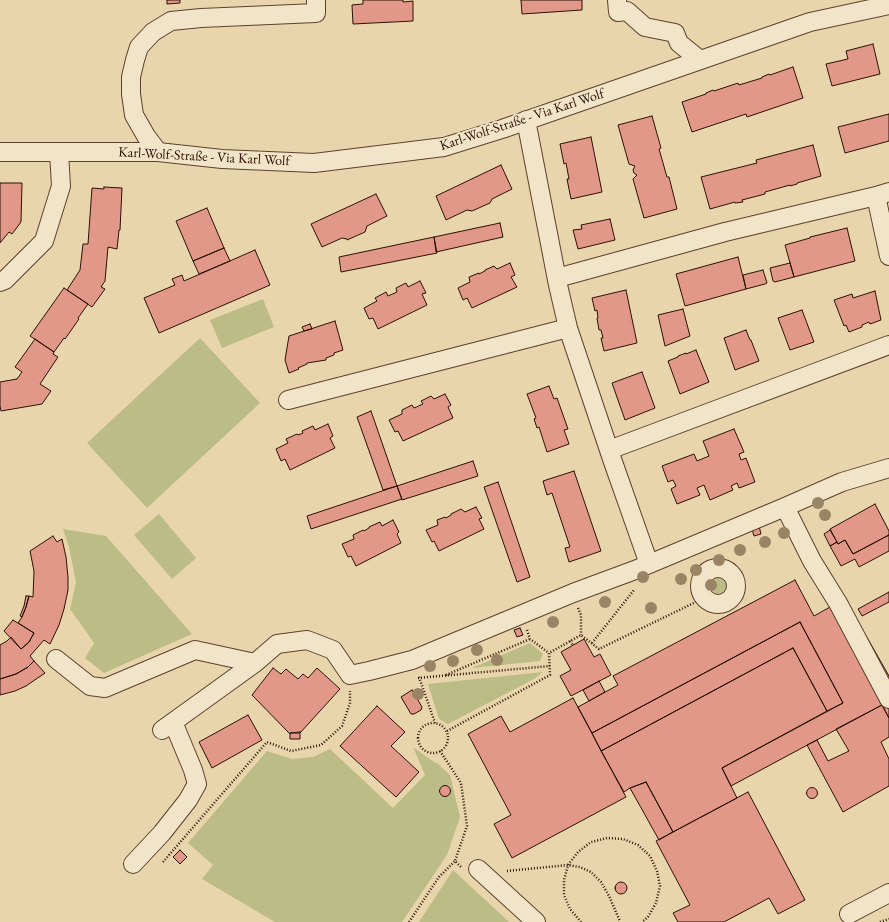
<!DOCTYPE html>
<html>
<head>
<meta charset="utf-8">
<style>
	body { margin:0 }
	canvas { display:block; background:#e9d5ab }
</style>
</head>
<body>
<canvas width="889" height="922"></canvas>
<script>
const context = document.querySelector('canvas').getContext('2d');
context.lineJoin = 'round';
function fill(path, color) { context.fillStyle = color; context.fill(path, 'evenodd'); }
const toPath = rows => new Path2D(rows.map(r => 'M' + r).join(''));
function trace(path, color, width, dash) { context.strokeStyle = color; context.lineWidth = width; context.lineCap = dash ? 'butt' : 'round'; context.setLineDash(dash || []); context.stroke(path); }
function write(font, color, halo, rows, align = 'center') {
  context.font = font + ' "EB Garamond",serif'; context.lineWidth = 4; context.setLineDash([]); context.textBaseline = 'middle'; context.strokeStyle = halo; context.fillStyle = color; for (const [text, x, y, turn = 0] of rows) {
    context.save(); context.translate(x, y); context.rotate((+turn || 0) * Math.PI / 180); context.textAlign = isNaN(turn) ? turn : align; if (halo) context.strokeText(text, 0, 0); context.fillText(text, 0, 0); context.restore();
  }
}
const green = toPath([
	[263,299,274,327,222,348,210,320],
	[200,338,260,403,147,508,87,443],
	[159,514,196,558,172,579,134,535],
	[63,529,106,536,192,634,104,673,85,658,94,643,70,609,76,582,69,547],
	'705 587a11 11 0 1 1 22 0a11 11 0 1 1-22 0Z',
	[530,643,543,654,540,661,472,668],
	[543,672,534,679,448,724,439,719,428,684],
	[413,747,431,760,438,764,450,775,460,817,447,855,402,922,275,922,202,879,213,865,188,843,267,751,292,759,313,757,330,749,393,808,425,775],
	[453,870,509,922,419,922]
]);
const building = toPath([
	[167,0,180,0,180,3,167,4,167,0],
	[363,0,403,0,403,2,413,1,413,21,353,24,352,5,363,4,363,0],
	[521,0,582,0,582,10,522,14,521,0],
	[873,44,880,74,832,86,826,64,848,59,846,51,873,44],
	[793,67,803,98,747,117,746,114,692,132,682,102,706,94,706,93,713,90,714,91,738,83,739,85,762,78,762,77,769,74,770,75,793,67],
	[889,114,889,141,845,153,838,127,889,114],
	[652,116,661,148,659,149,667,177,669,177,677,209,644,218,633,179,637,175,634,173,633,170,635,166,629,164,618,125,652,116],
	[591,137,602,192,571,199,567,179,569,179,566,163,564,164,560,144,591,137],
	[813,145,821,176,797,183,797,184,790,186,790,185,765,192,765,194,742,200,743,202,735,203,735,202,710,209,701,177,757,163,756,160,813,145],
	[501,165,512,189,492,199,490,203,472,211,467,210,446,220,436,196,501,165],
	[0,183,22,183,21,222,12,234,9,232,0,243,0,183],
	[104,187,122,188,120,230,119,230,117,249,108,247,105,281,101,287,105,289,92,307,67,290,80,270,83,244,88,244,92,188,104,189,104,187],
	[376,194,387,216,367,226,365,232,347,240,347,239,342,238,322,247,311,224,376,194],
	[207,208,224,248,193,261,176,221,207,208],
	[610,219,615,240,578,249,573,230,582,229,581,225,610,219],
	[500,223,503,237,436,252,434,237,500,223],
	[847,228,855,261,794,277,785,245,810,238,810,237,847,228],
	[434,237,437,253,341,272,339,257,434,237],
	[224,248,230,261,199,274,193,261,224,248],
	[255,250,270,285,159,333,144,298,175,285,172,279,182,275,184,281,255,250],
	[738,257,746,289,685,306,676,274,738,257],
	[510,263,515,275,511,277,517,287,472,308,467,298,463,300,458,288,470,282,469,277,479,273,479,274,485,271,485,270,494,266,497,269,510,263],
	[790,263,794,277,775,282,773,281,770,268,790,263],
	[763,270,767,283,765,284,746,289,743,275,763,270],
	[420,281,426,293,422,294,427,305,378,329,373,318,369,319,364,308,377,301,375,298,386,292,388,296,397,292,396,288,406,283,408,287,420,281],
	[64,288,88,304,78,318,79,319,65,339,64,338,54,352,30,336,64,288],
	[626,290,637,343,604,351,601,338,603,338,601,330,599,330,597,318,598,318,597,310,595,311,592,298,626,290],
	[875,291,881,320,870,324,869,322,862,325,862,327,849,332,846,325,844,326,834,300,852,294,853,298,875,291],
	[683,309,690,336,665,346,658,315,683,309],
	[802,310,814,342,790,350,778,318,802,310],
	[335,321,343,350,334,353,334,355,326,358,326,360,307,363,307,364,298,368,299,369,289,373,285,360,289,336,335,321],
	[310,324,312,329,304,331,302,327,310,324],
	[746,330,750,340,751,340,759,361,735,370,724,338,746,330],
	[35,339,54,352,53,354,58,357,40,384,51,391,42,404,1,411,0,406,0,382,17,379,22,372,15,367,35,339],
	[696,350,709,382,680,394,668,361,678,357,678,356,686,353,686,354,696,350],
	[642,372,655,408,625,420,612,383,642,372],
	[549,386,554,399,557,398,568,429,564,430,569,444,547,452,539,427,537,428,534,419,536,418,527,394,549,386],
	[445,394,451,405,448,407,453,418,403,441,398,431,395,432,389,420,402,414,402,410,412,405,414,408,423,404,421,401,431,396,434,399,445,394],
	[371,411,397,486,383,490,357,417,371,411],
	[328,424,333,436,330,438,335,448,290,470,285,459,281,461,276,449,288,443,286,439,297,434,298,435,303,433,302,431,313,426,315,430,328,424],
	[734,429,744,452,739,454,741,460,746,458,755,482,739,488,737,483,731,486,733,490,710,500,704,485,697,488,700,495,677,504,671,489,676,486,673,480,668,482,662,466,694,454,697,461,709,456,703,441,734,429],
	[473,461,478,476,402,500,397,486,473,461],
	[574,471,601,551,569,562,565,548,570,547,552,493,547,495,543,481,574,471],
	[498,482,530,577,517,582,484,487,498,482],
	[397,486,402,499,311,529,307,516,397,486],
	[875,504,889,531,889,535,853,554,845,540,838,544,830,529,875,504],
	[476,507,482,518,479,519,484,529,439,551,434,541,432,542,426,530,438,525,437,520,445,517,446,518,451,515,451,514,461,509,465,512,476,507],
	[393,520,399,532,397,534,401,543,356,566,351,556,348,557,342,544,354,539,353,535,363,530,364,531,369,528,369,527,380,522,382,526,393,520],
	[759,526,761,534,754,536,752,529,759,526],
	[830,530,837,542,830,546,824,534,830,530],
	[889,535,889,551,859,567,855,559,841,566,830,546,837,542,838,544,845,540,853,554,889,535],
	[53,536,57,542,62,539,66,557,68,577,68,590,64,609,59,625,50,644,44,640,30,656,34,661,28,667,16,674,0,679,0,645,7,641,11,637,21,649,29,642,34,633,18,623,22,617,26,607,29,596,33,597,34,571,30,551,53,536],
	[795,580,814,616,830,607,850,642,865,634,889,676,889,679,873,688,882,705,731,786,722,768,843,703,800,622,592,733,578,707,618,685,613,676,795,580],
	[889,592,889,602,862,616,858,609,889,592],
	[26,596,29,596,26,607,22,617,20,616,24,606,26,596],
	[13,620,34,633,29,642,21,649,4,631,13,620],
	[800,622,843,703,827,711,793,648,601,751,592,733,800,622],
	[520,628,523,635,517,637,514,630,520,628],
	[584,639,594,657,600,654,611,675,571,696,560,676,571,670,561,652,584,639],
	[793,648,827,711,722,768,737,798,673,832,646,782,630,788,624,792,601,751,793,648],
	[34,661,45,673,26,686,15,691,0,695,0,679,16,674,28,667,34,661],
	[273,668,281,674,286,669,298,679,303,674,308,678,317,668,340,689,300,733,290,733,290,734,252,695,273,668],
	[599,681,605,692,589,701,583,690,599,681],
	[412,690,422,707,421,710,414,714,411,714,401,697,412,690],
	[889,695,889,718,879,700,889,695],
	[573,698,626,797,512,858,494,824,511,815,468,734,501,716,510,732,573,698],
	[882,705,889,718,889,737,881,742,889,759,889,786,843,812,807,745,817,740,828,761,849,751,836,729,882,705],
	[377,706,405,732,391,746,419,772,396,797,340,746,377,706],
	[248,715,262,740,212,768,199,742,248,715],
	[300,732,300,739,290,739,290,733,300,732],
	[646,782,673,832,659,840,630,788,646,782],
	'439.5 791a5.5 5.5 0 1 1 11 0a5.5 5.5 0 1 1-11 0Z',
	'806.5 793a5.5 5.5 0 1 1 11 0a5.5 5.5 0 1 1-11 0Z',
	[748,792,805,900,778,914,769,898,724,922,678,922,673,913,690,905,656,841,748,792],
	[180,850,187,857,180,864,173,857,180,850],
	'615 888a6 6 0 1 1 12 0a6 6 0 1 1-12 0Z'
]);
const path = toPath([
	[578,608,581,615,581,635],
	[527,630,530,639,549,653],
	[570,641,573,645],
	[592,643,634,590],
	[446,675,530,639],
	[419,677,435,723],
	[418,678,550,666],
	'418 738a15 15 0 1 1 30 0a15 15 0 1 1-30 0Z',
	[447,731,550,675,549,653,581,635,599,649,704,598],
	[440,751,461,783,467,826,455,861,461,867],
	[163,862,267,742,291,751,321,745,342,726,350,703,350,691],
	[507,871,568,865,580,867,591,872,601,882,609,896,619,919,620,922],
	[409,922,439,877,455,861],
	[581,922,570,909,564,895,564,880,568,865,578,852,591,842,607,838,623,839,638,845,650,856,657,871,660,886,656,903,648,917,642,922],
	[880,922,889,919]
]);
const minor = toPath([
	[617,0,618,12,627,11,645,27,675,33,679,43,700,60],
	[526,120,558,285,568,328,612,459,649,564],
	[0,152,158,152,222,159,314,163,444,147,502,129,810,22,889,5],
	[158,152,146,136,134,115,131,94,131,77,135,60,139,47,153,32,171,21,201,18,316,13,316,0],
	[889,192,876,196,889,256],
	[557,278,725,232,876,196],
	[0,282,5,280,44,241,61,186,59,152],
	[288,400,568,328],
	[609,450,889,345],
	[785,507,812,561,838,603,889,699],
	'700 586a18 18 0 1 1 36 0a18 18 0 1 1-36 0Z',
	[56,659,90,686,105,688,195,650,255,663,277,644,307,640,333,650,350,675,369,671,412,660,573,593,635,570,785,507,842,482,889,468],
	[162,730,255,663],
	[133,864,162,833,188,800,197,784,193,770,173,722],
	[478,869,536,922],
	[849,914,889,893]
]);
const trees = [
	[818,503],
	[825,515],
	[784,533],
	[765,542],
	[740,550],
	[719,560],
	[696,570],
	[643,577],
	[681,579],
	[711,585],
	[605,602],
	[651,608],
	[553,622],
	[477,650],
	[497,660],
	[453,661],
	[430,666],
	[418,694]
];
const streetNames = [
	["Karl-Wolf-Straße - Via Karl Wolf",522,120,-18],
	["Karl-Wolf-Straße - Via Karl Wolf",204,157,3]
];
fill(green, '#bbbc86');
fill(building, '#e19888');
trace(building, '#2d1006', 1);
trace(minor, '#5c412f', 20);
trace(path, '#2d1006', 2.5, [1, 2]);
trace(minor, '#f1e4c8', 18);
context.fillStyle = '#998565';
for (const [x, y] of trees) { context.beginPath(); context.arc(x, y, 6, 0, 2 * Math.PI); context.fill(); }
write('14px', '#2d1006', '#f1e4c8', streetNames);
</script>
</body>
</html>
